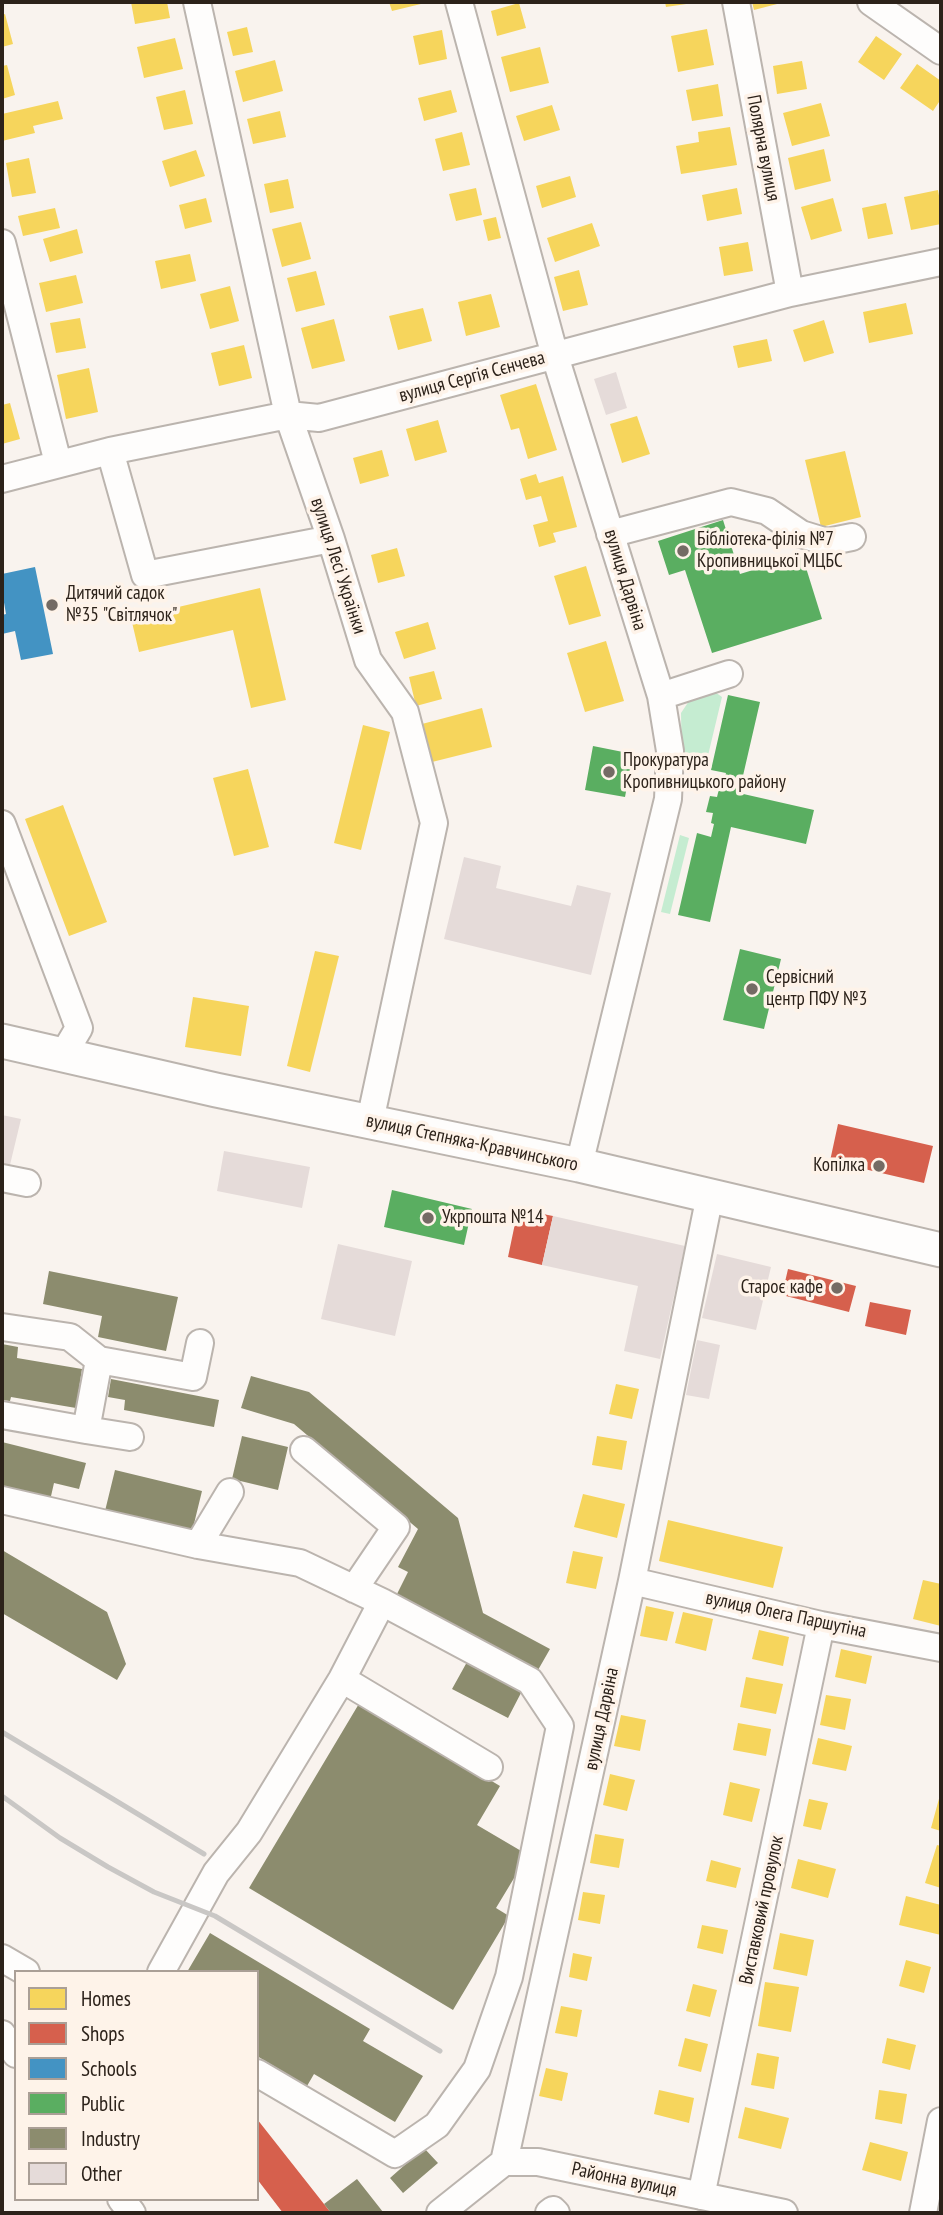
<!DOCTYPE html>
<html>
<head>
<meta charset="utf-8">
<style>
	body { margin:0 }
	#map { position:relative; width:943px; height:2215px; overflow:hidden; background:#f9f3ee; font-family:"PT Sans Narrow",sans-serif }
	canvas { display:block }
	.frame { position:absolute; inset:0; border:4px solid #2c221a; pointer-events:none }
	.legend { position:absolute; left:14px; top:1970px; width:245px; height:231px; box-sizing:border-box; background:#fef3e9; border:2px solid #aa9f96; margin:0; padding:9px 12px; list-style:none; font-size:21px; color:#2c221a }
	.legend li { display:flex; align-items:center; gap:14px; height:35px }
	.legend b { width:35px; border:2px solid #aa9f96 }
</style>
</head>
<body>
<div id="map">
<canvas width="943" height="2215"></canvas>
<div class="frame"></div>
<ul class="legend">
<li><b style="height:19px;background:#f6d55c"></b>Homes</li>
<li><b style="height:19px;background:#d6604d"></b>Shops</li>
<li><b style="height:19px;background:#4393c3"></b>Schools</li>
<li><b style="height:19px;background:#5aae61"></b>Public</li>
<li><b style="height:19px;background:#8c8c6e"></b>Industry</li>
<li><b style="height:19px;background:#e5dbd9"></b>Other</li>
</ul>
</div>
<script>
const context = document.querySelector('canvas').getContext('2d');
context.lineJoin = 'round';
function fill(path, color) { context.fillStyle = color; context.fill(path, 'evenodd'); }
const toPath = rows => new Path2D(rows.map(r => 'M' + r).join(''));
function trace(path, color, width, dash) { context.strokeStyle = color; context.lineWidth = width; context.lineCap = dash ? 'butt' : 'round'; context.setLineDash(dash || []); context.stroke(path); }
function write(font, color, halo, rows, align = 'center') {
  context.font = font + ' "PT Sans Narrow",sans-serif'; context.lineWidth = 7; context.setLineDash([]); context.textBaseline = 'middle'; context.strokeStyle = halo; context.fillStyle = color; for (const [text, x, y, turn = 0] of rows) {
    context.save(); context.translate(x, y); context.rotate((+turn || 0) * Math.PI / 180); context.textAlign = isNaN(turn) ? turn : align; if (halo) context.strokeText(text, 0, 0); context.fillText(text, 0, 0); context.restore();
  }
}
const green = toPath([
	[715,692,722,697,705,768,682,768,681,713,689,701,694,698],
	[680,835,689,838,670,914,661,912]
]);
const homes = toPath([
	[131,2,167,2,170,18,135,24],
	[389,2,425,2,425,3,392,11],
	[665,2,693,2,693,3,666,7],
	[752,2,781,2,781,3,754,10],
	[519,3,526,28,497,36,491,11],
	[5,14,13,44,2,47,2,15],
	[247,27,253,52,233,56,227,32],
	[707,29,714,65,678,72,671,36],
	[442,30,447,59,419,65,413,36],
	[876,36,902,54,884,80,858,62],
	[175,38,183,69,144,78,137,47],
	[540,47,549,83,510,92,501,57],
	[275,60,283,91,243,102,235,71],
	[802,61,807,89,777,94,773,66],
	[917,64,941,81,941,99,933,111,900,88],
	[7,65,15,95,2,99,2,66],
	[718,84,723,116,692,121,686,90],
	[185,90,193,124,164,130,156,97],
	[451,90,457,112,424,121,418,98],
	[58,101,63,119,33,126,35,133,2,141,2,114],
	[821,103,830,136,792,146,783,113],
	[552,105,560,130,524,141,516,116],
	[280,111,286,137,253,144,247,119],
	[730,127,737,165,681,174,676,146,699,142,698,132],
	[462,132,470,165,443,171,435,139],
	[824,149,831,181,795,190,788,158],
	[196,150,205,176,170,187,162,161],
	[29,158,36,193,12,197,6,163],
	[570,176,576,197,542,208,536,186],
	[288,179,294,208,270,213,264,184],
	[476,188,482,215,456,221,449,194],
	[737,188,742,214,707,221,702,195],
	[938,190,941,207,941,224,911,230,904,197],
	[206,198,212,222,185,229,179,205],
	[833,198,842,231,811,240,801,207],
	[886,203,893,234,868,239,862,208],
	[55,208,60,228,23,236,18,216],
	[496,217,501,238,488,241,483,220],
	[301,222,311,259,282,267,272,229],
	[592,223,600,246,555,262,547,238],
	[77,229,83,253,50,262,43,239],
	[748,242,753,271,724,276,719,247],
	[190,254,196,281,161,289,155,261],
	[579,270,588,305,563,311,554,277],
	[316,271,325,305,296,312,287,278],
	[76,275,83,303,46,312,39,283],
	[230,286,239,321,210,329,200,294],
	[491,294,500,327,466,336,458,302],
	[906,303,913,334,869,343,863,312],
	[423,308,432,341,398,350,389,316],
	[80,318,86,348,56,353,50,323],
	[334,319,345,361,312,369,301,328],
	[824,320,834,353,804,362,793,330],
	[767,339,772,361,738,368,733,346],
	[244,345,252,378,219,386,211,353],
	[89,368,98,412,66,419,57,375],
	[536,384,557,450,528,459,519,428,511,430,500,395],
	[10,403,20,439,2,444,2,405],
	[637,416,650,454,622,463,610,424],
	[438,420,447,452,415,461,406,429],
	[382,450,389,476,360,484,353,458],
	[845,451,861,517,821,527,805,460],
	[536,474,539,483,563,476,577,527,553,533,556,542,539,547,533,525,548,521,541,496,526,500,520,479],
	[397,548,405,576,378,583,371,555],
	[586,566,601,616,569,625,554,576],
	[260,588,286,700,251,708,233,630,139,652,131,618],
	[428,622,436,649,404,659,395,632],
	[606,641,624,701,585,712,567,653],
	[434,671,442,699,416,706,409,677],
	[482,708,492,747,432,762,422,724],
	[363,725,390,732,361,850,334,843],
	[248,769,269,847,234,856,213,778],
	[63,805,107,922,69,936,25,819],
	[315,951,339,956,310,1072,287,1066],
	[193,997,249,1006,241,1056,185,1047],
	[616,1384,639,1389,632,1419,609,1414],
	[597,1436,627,1441,622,1470,592,1465],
	[583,1494,625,1504,617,1538,574,1527],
	[668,1520,783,1547,773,1588,659,1561],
	[573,1551,603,1557,596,1589,566,1583],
	[923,1580,941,1584,941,1626,913,1619],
	[646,1606,674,1612,667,1641,640,1636],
	[683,1612,713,1619,706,1651,675,1643],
	[759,1630,789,1637,783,1666,752,1659],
	[841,1649,872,1656,866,1684,835,1677],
	[746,1677,783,1684,776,1714,740,1707],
	[826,1695,851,1699,845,1730,820,1725],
	[621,1715,646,1720,640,1751,614,1746],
	[738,1723,771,1729,766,1756,733,1750],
	[818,1738,852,1746,846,1771,812,1764],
	[610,1774,635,1780,627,1811,603,1805],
	[730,1782,760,1789,752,1822,723,1815],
	[940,1795,941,1795,941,1831,931,1828],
	[809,1799,828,1803,821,1830,803,1826],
	[595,1834,624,1839,619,1868,590,1863],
	[937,1845,941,1846,941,1888,925,1883],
	[798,1859,836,1869,828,1898,791,1888],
	[711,1860,741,1868,736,1888,706,1881],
	[583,1892,605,1895,600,1924,578,1920],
	[906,1896,941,1905,941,1935,899,1925],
	[702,1925,728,1930,723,1954,697,1948],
	[780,1933,814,1940,807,1976,773,1969],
	[573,1953,592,1957,587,1981,569,1977],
	[906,1960,931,1967,924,1993,899,1986],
	[765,1982,799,1987,791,2032,758,2026],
	[693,1984,717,1990,710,2017,686,2011],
	[561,2006,582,2010,577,2037,555,2033],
	[685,2038,708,2044,701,2072,678,2066],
	[887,2038,916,2045,910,2070,882,2063],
	[757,2053,779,2057,774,2089,751,2085],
	[546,2068,568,2073,562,2101,539,2096],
	[659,2090,694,2098,689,2123,654,2114],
	[879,2090,907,2094,902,2124,875,2119],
	[745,2107,789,2118,781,2149,738,2138],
	[870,2142,908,2152,901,2181,862,2170]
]);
const shops = toPath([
	[838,1124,933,1146,924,1183,830,1161],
	[518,1209,553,1216,542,1265,508,1257],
	[788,1269,856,1286,849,1312,782,1295],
	[870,1302,911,1310,906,1335,865,1326],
	[257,2119,324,2204,331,2213,283,2213,257,2179]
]);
const schools = toPath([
	[35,567,53,654,21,660,15,631,2,634,2,615,6,614,2,591,2,574]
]);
const public = toPath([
	[723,520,740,574,802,555,822,619,712,653,685,570,669,575,658,541],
	[728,695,760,702,739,793,814,810,806,844,731,827,710,922,678,915,697,833,711,837,714,824,711,823,713,813,706,812,710,796,717,797,719,789,722,789,726,773,711,770],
	[593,746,633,754,625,797,585,790],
	[740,949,781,959,764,1029,723,1020],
	[392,1190,472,1209,464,1245,384,1227]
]);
const industry = toPath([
	[49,1271,178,1297,166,1351,98,1337,102,1316,43,1304],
	[2,1344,18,1347,17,1358,82,1369,76,1408,11,1397,10,1401,2,1400],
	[251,1376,309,1392,458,1518,483,1613,550,1649,538,1670,397,1594,408,1572,398,1567,418,1529,294,1424,241,1408],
	[111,1379,219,1400,214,1427,124,1410,125,1400,108,1397],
	[242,1436,288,1447,278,1490,232,1479],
	[2,1442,86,1463,79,1489,54,1483,49,1505,2,1493],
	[115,1470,202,1491,192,1532,105,1511],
	[2,1550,107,1612,126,1664,117,1680,2,1613],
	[467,1662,522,1691,508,1718,452,1689],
	[360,1702,500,1786,477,1825,528,1855,496,1908,509,1916,453,2010,249,1888],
	[210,1933,370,2029,363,2041,423,2076,395,2122,314,2074,307,2086,257,2056,257,1972,187,1972],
	[424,2148,438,2163,403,2193,390,2178],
	[357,2179,383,2212,331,2213,324,2204]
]);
const building = toPath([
	[616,372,627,408,606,415,594,379],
	[464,857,501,866,496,888,571,906,577,885,611,893,591,975,444,939],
	[2,1115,21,1119,9,1169,2,1168],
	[224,1151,310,1167,302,1208,217,1191],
	[553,1216,685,1246,660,1359,624,1351,638,1286,542,1265],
	[338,1244,412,1261,395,1336,321,1319],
	[717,1254,771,1267,756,1330,702,1318],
	[697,1340,720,1345,709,1399,686,1395]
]);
const minor = toPath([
	[197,2,288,415,331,539,368,660,405,712,434,823,370,1121],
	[459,2,555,356,661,696,670,751,668,799,579,1165],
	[736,2,790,293],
	[871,2,941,51],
	[2,243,58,463],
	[110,451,145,575,331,539],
	[2,479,110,451,288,415,319,418,790,293,941,262],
	[610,534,731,502,767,511,801,534,827,542,852,537],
	[661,696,729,674],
	[2,824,79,1028,63,1055],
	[2,1178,27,1183],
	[2,1327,70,1337,99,1360,86,1430,2,1415],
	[99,1360,193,1377,200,1343],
	[86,1430,130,1437],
	[304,1450,396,1527,354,1589],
	[2,1500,198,1545,300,1563,382,1602,342,1679,249,1832,216,1873,161,1972],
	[198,1545,230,1492],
	[632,1581,821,1625,941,1648],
	[342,1679,489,1767],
	[2,1958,26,1972],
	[2,2034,16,2054],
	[257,2073,395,2154,437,2125,477,2069,509,1977,560,1726,530,1681,382,1602],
	[504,2162,538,2162,784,2213],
	[701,2196,821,1625],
	[121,2199,132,2213],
	[440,2213,504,2162,632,1581,710,1195],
	[549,2213,553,2210,556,2213],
	[923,2213,941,2121]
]);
const major = toPath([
	[2,1041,216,1090,579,1165,941,1250]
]);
const rail = toPath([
	[2,1732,204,1854],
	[2,1796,60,1838,108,1867,154,1892,215,1916,440,2051]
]);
const markers = [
	[683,551,7,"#746b64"],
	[52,605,7,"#746b64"],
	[609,772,7,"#746b64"],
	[752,989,7,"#746b64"],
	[879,1166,7,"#746b64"],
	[428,1218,7,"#746b64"],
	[837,1288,7,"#746b64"]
];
const streetNames = [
	["Полярна вулиця",763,148,79],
	["вулиця Сергія Сєнчева",472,377,-15],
	["вулиця Лесі Українки",338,566,72],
	["вулиця Дарвіна",625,580,73],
	["вулиця Степняка-Кравчинського",472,1143,12],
	["вулиця Олега Паршутіна",786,1615,12],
	["вулиця Дарвіна",602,1719,-78],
	["Виставковий провулок",762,1910,-78],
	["Районна вулиця",624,2180,12]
];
const poiNames = [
	["Бібліотека-філія №7",697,540],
	["Кропивницької МЦБС",697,562],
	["Дитячий садок",66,594],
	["№35 \"Світлячок\"",66,616],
	["Прокуратура",623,761],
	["Кропивницького району",623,783],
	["Сервісний",766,978],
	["центр ПФУ №3",766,1000],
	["Копілка",865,1166,"right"],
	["Укрпошта №14",442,1218],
	["Староє кафе",823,1288,"right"]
];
fill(green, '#c5ecd1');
fill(homes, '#f6d55c');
fill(shops, '#d6604d');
fill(schools, '#4393c3');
fill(public, '#5aae61');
fill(industry, '#8c8c6e');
fill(building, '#e5dbd9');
trace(minor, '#bbb4ae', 30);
trace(major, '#bbb4ae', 37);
trace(minor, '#fefdfc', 26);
trace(major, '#fefdfc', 33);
trace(rail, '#c9c7c5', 5);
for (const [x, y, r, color] of markers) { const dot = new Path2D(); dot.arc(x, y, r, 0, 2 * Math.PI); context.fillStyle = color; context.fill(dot); trace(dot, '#fef3e9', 2.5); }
write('19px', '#2c221a', '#fef3e9', streetNames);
write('19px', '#2c221a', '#fef3e9', poiNames, 'left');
</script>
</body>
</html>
